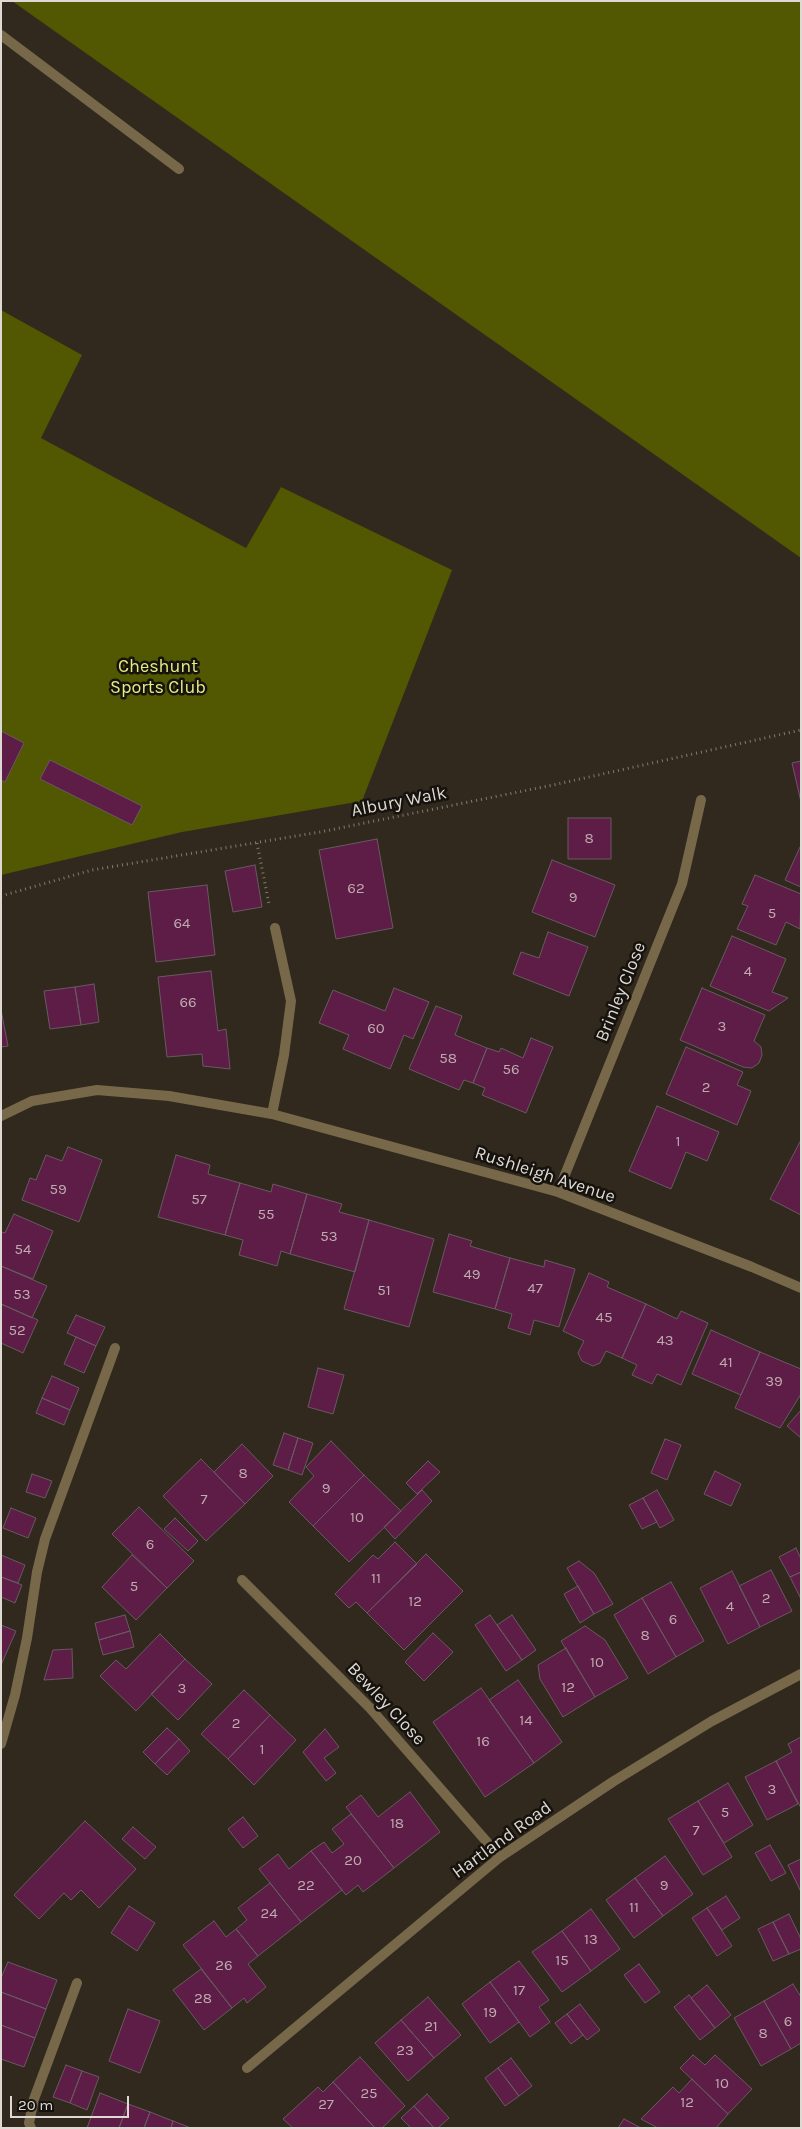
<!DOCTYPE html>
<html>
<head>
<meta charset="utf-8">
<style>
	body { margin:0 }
	#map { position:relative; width:802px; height:2129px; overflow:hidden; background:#31291e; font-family:Karla,sans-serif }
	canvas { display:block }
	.frame { position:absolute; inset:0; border:2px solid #ded9d2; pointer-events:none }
	.scale { position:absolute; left:10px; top:2096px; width:119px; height:22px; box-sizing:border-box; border:2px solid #ded9d2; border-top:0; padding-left:6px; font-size:15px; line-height:18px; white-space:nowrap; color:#ded9d2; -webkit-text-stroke:4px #16120d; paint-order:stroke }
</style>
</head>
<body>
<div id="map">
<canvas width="802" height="2129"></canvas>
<div class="frame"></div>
<div class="scale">20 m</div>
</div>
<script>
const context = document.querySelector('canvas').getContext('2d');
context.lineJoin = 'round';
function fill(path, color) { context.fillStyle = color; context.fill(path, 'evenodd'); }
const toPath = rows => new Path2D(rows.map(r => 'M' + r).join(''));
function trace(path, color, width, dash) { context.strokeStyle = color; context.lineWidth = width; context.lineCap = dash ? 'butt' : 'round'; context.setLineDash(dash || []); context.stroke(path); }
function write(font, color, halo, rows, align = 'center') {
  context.font = font + ' Karla,sans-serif'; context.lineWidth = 5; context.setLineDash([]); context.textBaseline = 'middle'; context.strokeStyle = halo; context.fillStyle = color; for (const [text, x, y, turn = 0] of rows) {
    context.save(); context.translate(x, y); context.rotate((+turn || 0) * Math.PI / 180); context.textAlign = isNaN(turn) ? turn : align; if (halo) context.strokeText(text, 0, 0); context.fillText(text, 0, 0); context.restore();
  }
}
const green = toPath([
	[12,1,801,1,801,558],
	[1,310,82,355,41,438,246,548,281,487,452,570,362,801,182,832,1,875]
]);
const building = toPath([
	[1,731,24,743,5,782,1,780,1,731],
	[50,760,142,806,132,825,40,779,50,760],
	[801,761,801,802,792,763,801,761],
	[568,818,611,818,611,859,568,859,568,818],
	[377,839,393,928,336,939,319,850,377,839],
	[801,845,801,887,785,880,801,845],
	[552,860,615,885,595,937,532,912,552,860],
	[255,865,262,907,233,912,225,871,255,865],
	[755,875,801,894,800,929,786,922,776,945,737,929,748,906,742,904,755,875],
	[207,885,215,955,156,962,148,892,207,885],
	[548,932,588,947,569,996,513,974,521,952,539,958,548,932],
	[732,936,786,959,772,992,788,998,769,1011,710,986,732,936],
	[211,971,218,1031,226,1029,230,1069,203,1066,202,1054,167,1057,158,977,211,971],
	[94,984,99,1022,81,1025,75,987,94,984],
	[75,987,81,1025,50,1029,44,991,75,987],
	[394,988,429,1002,413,1039,404,1035,390,1069,343,1049,349,1035,319,1023,333,990,385,1011,394,988],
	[702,988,765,1015,754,1041,761,1047,762,1055,759,1063,752,1068,743,1067,680,1040,702,988],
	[436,1006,462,1016,455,1035,487,1048,473,1083,464,1080,459,1090,409,1069,436,1006],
	[1,1010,8,1046,1,1047,1,1010],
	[531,1038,553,1047,526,1113,482,1095,485,1088,473,1083,487,1048,499,1052,501,1048,523,1058,531,1038],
	[686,1047,743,1072,737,1085,751,1091,737,1125,666,1094,686,1047],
	[657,1106,719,1132,707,1161,686,1152,671,1189,629,1171,657,1106],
	[801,1140,801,1215,770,1199,801,1140],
	[68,1147,102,1160,79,1222,22,1200,30,1178,36,1180,46,1155,62,1161,68,1147],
	[176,1155,210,1165,208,1174,240,1183,225,1235,158,1217,176,1155],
	[240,1183,271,1192,273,1184,307,1194,290,1254,281,1251,277,1266,239,1255,243,1240,225,1235,240,1183],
	[307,1194,342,1204,339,1212,369,1220,355,1272,290,1254,307,1194],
	[14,1214,53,1231,33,1279,1,1266,1,1232,5,1233,14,1214],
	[369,1220,434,1239,409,1327,344,1309,369,1220],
	[449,1234,472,1241,470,1246,510,1258,495,1309,433,1292,449,1234],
	[510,1258,544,1267,545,1260,575,1269,559,1327,534,1320,530,1335,508,1328,512,1314,495,1309,510,1258],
	[1,1266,47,1286,32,1318,1,1304,1,1266],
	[589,1273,609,1282,607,1287,646,1304,622,1358,606,1351,600,1363,593,1366,582,1361,578,1353,584,1341,563,1331,589,1273],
	[1,1304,38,1320,23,1353,1,1343,1,1304],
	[646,1304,677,1319,681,1311,708,1323,681,1385,657,1374,652,1384,632,1375,637,1365,622,1358,646,1304],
	[76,1315,105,1327,96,1346,67,1333,76,1315],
	[711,1330,760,1352,741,1395,692,1374,711,1330],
	[76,1337,96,1346,84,1373,64,1364,76,1337],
	[760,1352,801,1369,801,1394,780,1428,735,1408,760,1352],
	[318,1368,344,1375,333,1414,308,1407,318,1368],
	[52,1376,79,1388,70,1410,42,1398,52,1376],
	[42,1398,70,1410,64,1425,36,1413,42,1398],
	[801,1410,801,1438,787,1426,801,1410],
	[284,1433,298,1438,288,1470,273,1465,284,1433],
	[298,1438,313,1443,302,1475,288,1470,298,1438],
	[665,1439,681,1445,667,1480,651,1473,665,1439],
	[331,1441,364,1475,313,1526,289,1502,314,1476,306,1467,331,1441],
	[242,1444,273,1476,245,1504,214,1472,242,1444],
	[201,1459,245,1504,206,1541,163,1496,201,1459],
	[428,1461,440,1472,417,1494,406,1483,428,1461],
	[715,1471,741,1484,731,1506,704,1494,715,1471],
	[32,1474,52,1481,45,1498,26,1492,32,1474],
	[364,1475,401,1511,349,1562,313,1526,364,1475],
	[422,1490,432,1501,395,1539,384,1527,422,1490],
	[657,1490,674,1520,660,1528,643,1498,657,1490],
	[643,1498,657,1522,642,1529,629,1505,643,1498],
	[139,1507,194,1561,167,1588,112,1534,139,1507],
	[11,1508,36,1518,28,1538,3,1528,11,1508],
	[175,1518,198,1541,188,1551,164,1529,175,1518],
	[395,1542,417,1564,367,1613,356,1602,349,1608,335,1594,373,1555,378,1559,395,1542],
	[796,1548,801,1559,801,1572,790,1577,779,1557,796,1548],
	[426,1554,463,1591,404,1650,367,1613,426,1554],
	[1,1555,25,1565,18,1583,1,1577,1,1555],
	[132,1555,167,1588,136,1620,102,1587,132,1555],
	[579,1561,594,1573,613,1604,594,1614,567,1568,579,1561],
	[771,1570,792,1611,760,1627,739,1586,771,1570],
	[732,1571,760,1627,728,1644,700,1588,732,1571],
	[801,1572,801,1599,790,1577,801,1572],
	[1,1577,22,1585,15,1603,1,1597,1,1577],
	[671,1582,704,1641,676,1657,642,1598,671,1582],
	[578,1586,594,1614,580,1623,564,1594,578,1586],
	[642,1598,676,1657,648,1674,614,1615,642,1598],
	[125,1615,130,1631,99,1640,95,1623,125,1615],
	[490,1615,522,1660,506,1671,475,1625,490,1615],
	[512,1615,536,1650,522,1660,497,1625,512,1615],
	[1,1625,16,1631,1,1665,1,1625],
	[585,1626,605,1640,628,1678,595,1697,561,1641,585,1626],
	[130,1631,134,1647,103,1655,99,1640,130,1631],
	[433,1633,453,1652,424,1681,405,1662,433,1633],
	[160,1634,185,1659,136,1711,100,1676,116,1660,126,1669,160,1634],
	[566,1648,595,1697,563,1717,540,1679,538,1665,566,1648],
	[72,1649,73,1678,44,1680,53,1650,72,1649],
	[185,1659,212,1684,178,1720,151,1694,185,1659],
	[518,1680,562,1742,534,1763,489,1700,518,1680],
	[481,1688,534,1763,485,1797,433,1722,481,1688],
	[244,1690,270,1715,228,1759,201,1734,244,1690],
	[270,1715,296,1740,254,1785,228,1759,270,1715],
	[167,1728,179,1739,155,1764,143,1752,167,1728],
	[325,1729,339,1747,324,1758,336,1773,326,1781,303,1752,325,1729],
	[801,1737,801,1808,776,1761,792,1752,788,1744,801,1737],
	[179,1739,190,1751,167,1775,155,1764,179,1739],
	[776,1761,798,1804,767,1820,745,1777,776,1761],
	[728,1783,753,1825,724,1843,698,1801,728,1783],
	[410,1792,440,1832,394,1868,346,1807,361,1795,378,1817,410,1792],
	[698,1801,732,1857,703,1875,668,1819,698,1801],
	[351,1814,394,1868,363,1892,358,1885,346,1895,311,1851,324,1842,332,1853,344,1844,332,1829,351,1814],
	[243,1817,258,1836,243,1848,228,1829,243,1817],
	[85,1821,136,1869,99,1908,81,1890,71,1900,64,1893,39,1919,14,1895,85,1821],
	[133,1827,156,1847,145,1859,122,1839,133,1827],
	[770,1845,786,1873,771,1881,755,1853,770,1845],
	[311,1851,342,1890,301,1922,259,1869,278,1854,289,1869,311,1851],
	[665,1856,693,1894,663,1916,635,1878,665,1856],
	[801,1859,801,1892,788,1865,801,1859],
	[635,1878,663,1916,634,1938,606,1900,635,1878],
	[270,1883,301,1922,258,1956,236,1929,247,1920,238,1908,270,1883],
	[726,1896,740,1918,722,1930,707,1908,726,1896],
	[129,1906,155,1923,137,1951,111,1933,129,1906],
	[707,1908,732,1946,717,1956,692,1918,707,1908],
	[591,1909,620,1949,591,1971,562,1931,591,1909],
	[789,1914,801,1939,801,1949,789,1954,773,1922,789,1914],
	[214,1921,226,1937,236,1929,258,1956,248,1964,266,1987,247,2003,244,1998,232,2008,183,1945,214,1921],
	[773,1922,789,1954,773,1961,758,1929,773,1922],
	[562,1931,591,1971,562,1992,532,1952,562,1931],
	[519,1961,549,2000,539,2007,550,2022,530,2037,490,1982,519,1961],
	[8,1962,57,1980,46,2009,1,1992,1,1978,8,1962],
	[639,1964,660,1992,645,2003,624,1975,639,1964],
	[201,1969,232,2008,204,2030,173,1990,201,1969],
	[490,1982,519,2022,490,2043,462,2004,490,1982],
	[793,1984,801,1997,801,2043,791,2049,764,2001,793,1984],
	[707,1985,731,2015,715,2028,691,1998,707,1985],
	[1,1992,46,2009,35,2038,1,2025,1,1992],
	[689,1995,715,2028,700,2040,674,2007,689,1995],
	[428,1997,461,2035,434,2058,401,2020,428,1997],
	[764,2001,791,2049,761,2066,734,2018,764,2001],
	[580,2004,600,2030,587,2040,567,2014,580,2004],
	[128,2009,160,2021,140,2073,109,2061,128,2009],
	[567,2014,583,2035,571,2044,555,2023,567,2014],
	[401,2020,434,2058,408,2081,375,2043,401,2020],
	[1,2025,35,2038,24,2067,1,2059,1,2025],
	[693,2055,705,2065,715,2055,752,2089,728,2114,680,2068,693,2055],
	[360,2057,405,2106,382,2128,375,2128,333,2082,360,2057],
	[511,2058,532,2086,519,2096,498,2068,511,2058],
	[66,2065,82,2071,70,2103,53,2097,66,2065],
	[498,2068,519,2096,505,2106,485,2078,498,2068],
	[82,2071,99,2077,87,2110,70,2103,82,2071],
	[692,2079,728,2114,716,2128,658,2128,641,2119,673,2087,679,2093,692,2079],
	[333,2082,375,2128,293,2128,283,2119,318,2087,323,2092,333,2082],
	[100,2093,128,2104,119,2128,87,2128,100,2093],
	[427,2094,449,2118,438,2128,434,2128,414,2106,427,2094],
	[128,2104,150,2112,144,2128,119,2128,128,2104],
	[414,2106,434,2128,411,2128,401,2118,414,2106],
	[150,2112,173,2121,171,2128,144,2128,150,2112],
	[624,2119,641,2128,618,2128,624,2119],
	[173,2121,191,2128,171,2128,173,2121]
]);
const path = toPath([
	[257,843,269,904],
	[1,896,92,870,320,832,553,785,801,730]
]);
const lane = toPath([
	[1,35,179,169],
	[1,1744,15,1695,27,1638,37,1572,45,1539,115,1348],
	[31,2128,29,2123,34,2099,77,1983]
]);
const street = toPath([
	[272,1114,284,1055,291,1001,275,928],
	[1,1116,32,1101,97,1090,169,1096,272,1114,558,1192,752,1267,801,1288],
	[558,1192,682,884,701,800],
	[242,1580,370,1708,500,1857],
	[247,2068,500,1857,614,1781,712,1721,801,1674]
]);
const numberNames = [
	["8",589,839],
	["62",356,889],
	["9",573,898],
	["5",772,914],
	["64",182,924],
	["4",748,972],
	["66",188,1003],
	["3",722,1027],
	["60",376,1029],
	["58",448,1059],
	["56",511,1070],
	["2",706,1088],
	["1",678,1142],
	["59",58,1190],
	["57",199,1200],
	["55",266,1215],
	["53",329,1237],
	["54",23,1250],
	["49",472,1275],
	["47",535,1289],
	["51",384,1291],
	["53",22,1295],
	["45",604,1318],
	["52",17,1331],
	["43",665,1341],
	["41",726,1363],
	["39",774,1382],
	["8",243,1474],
	["9",326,1489],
	["7",204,1500],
	["10",357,1518],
	["6",150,1545],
	["11",376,1579],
	["5",134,1587],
	["2",766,1599],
	["12",415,1602],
	["4",730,1607],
	["6",673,1620],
	["8",645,1636],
	["10",597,1663],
	["12",568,1688],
	["3",182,1689],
	["14",526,1721],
	["2",236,1724],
	["16",483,1742],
	["1",262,1750],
	["3",772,1790],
	["5",725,1813],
	["18",397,1824],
	["7",696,1831],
	["20",353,1861],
	["22",306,1886],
	["9",664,1886],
	["11",634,1908],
	["24",269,1914],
	["13",591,1940],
	["15",562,1961],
	["26",224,1966],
	["17",519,1991],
	["28",203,1999],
	["19",490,2013],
	["6",788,2022],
	["21",431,2027],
	["8",763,2034],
	["23",405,2051],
	["10",722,2084],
	["25",369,2094],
	["12",687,2103],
	["27",326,2105]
];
const parkNames = [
	["Cheshunt",158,667],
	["Sports Club",158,688]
];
const streetNames = [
	["Albury Walk",399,802,-11],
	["Brinley Close",621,992,-68],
	["Rushleigh Avenue",545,1175,18],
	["Bewley Close",386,1704,47],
	["Hartland Road",502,1840,-36]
];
fill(green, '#525701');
fill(building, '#5d1d46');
trace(building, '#685a61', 1);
trace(path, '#817b72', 3, [1, 4]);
trace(lane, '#77684a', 10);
trace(street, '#77684a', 10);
write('15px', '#beaaaf', null, numberNames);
write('18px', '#e5ee7f', '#16120d', parkNames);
write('18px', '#ded9d2', '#16120d', streetNames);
</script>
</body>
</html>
